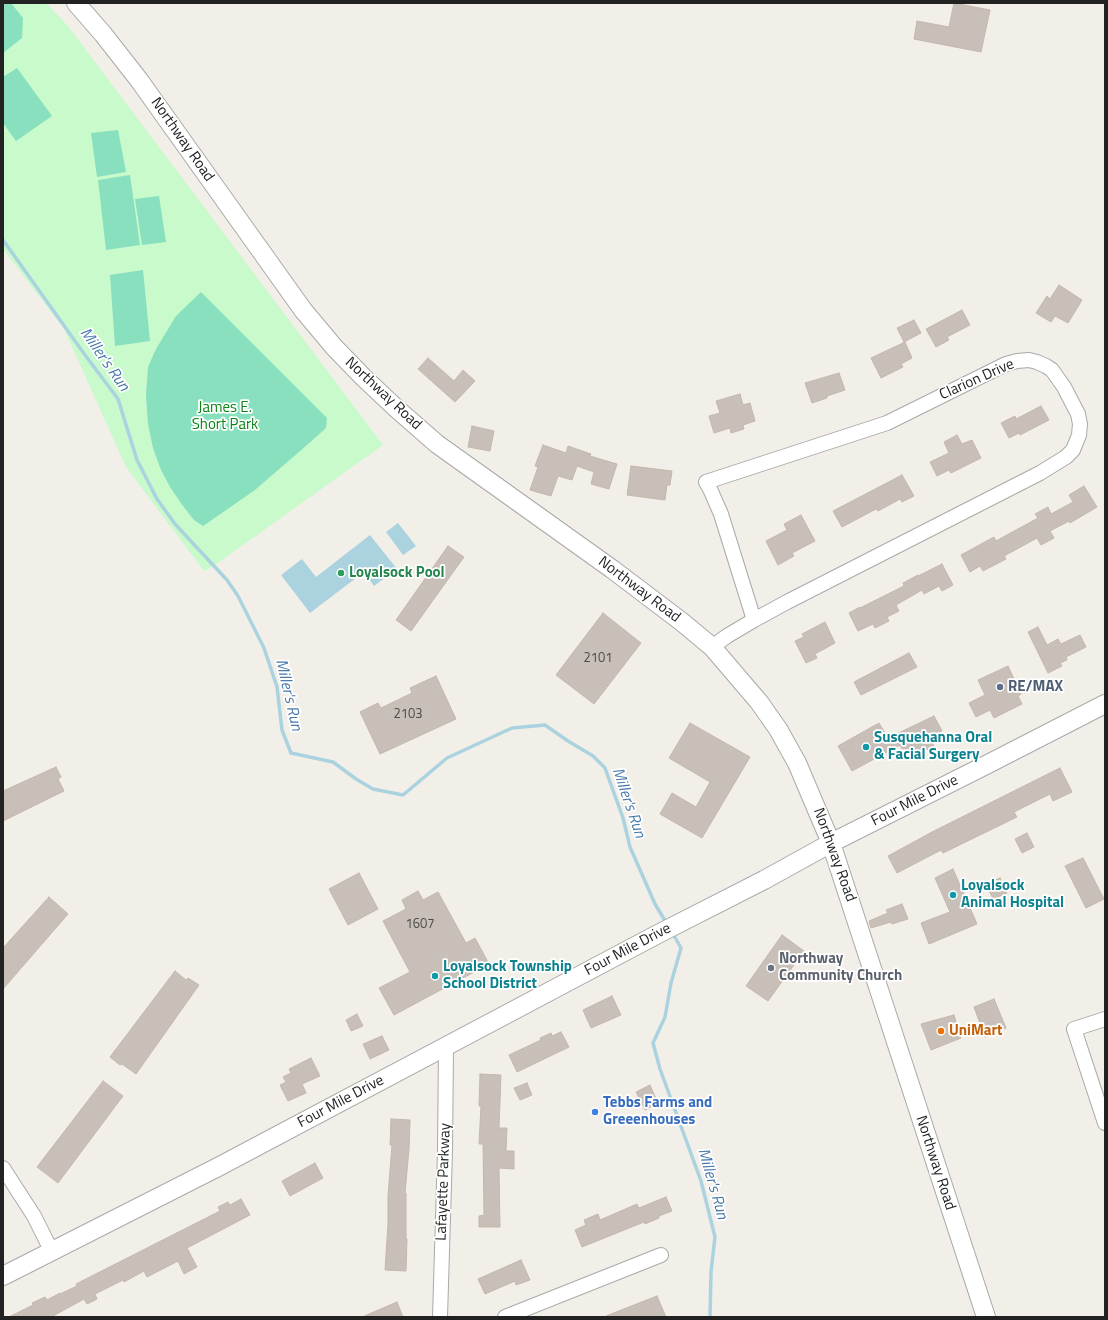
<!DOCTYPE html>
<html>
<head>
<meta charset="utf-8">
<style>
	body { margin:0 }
	#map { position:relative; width:1108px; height:1320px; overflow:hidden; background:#f2efe9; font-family:"Titillium Web",sans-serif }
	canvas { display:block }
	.frame { position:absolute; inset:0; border:4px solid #222; pointer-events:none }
</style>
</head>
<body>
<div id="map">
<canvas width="1108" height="1320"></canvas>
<div class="frame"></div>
</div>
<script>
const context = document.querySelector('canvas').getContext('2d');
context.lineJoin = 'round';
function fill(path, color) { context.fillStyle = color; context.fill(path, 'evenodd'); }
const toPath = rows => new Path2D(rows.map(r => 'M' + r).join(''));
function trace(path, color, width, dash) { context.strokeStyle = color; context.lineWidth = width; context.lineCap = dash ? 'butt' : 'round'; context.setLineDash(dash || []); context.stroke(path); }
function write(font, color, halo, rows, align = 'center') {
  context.font = font + ' "Titillium Web",sans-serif'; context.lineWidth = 3.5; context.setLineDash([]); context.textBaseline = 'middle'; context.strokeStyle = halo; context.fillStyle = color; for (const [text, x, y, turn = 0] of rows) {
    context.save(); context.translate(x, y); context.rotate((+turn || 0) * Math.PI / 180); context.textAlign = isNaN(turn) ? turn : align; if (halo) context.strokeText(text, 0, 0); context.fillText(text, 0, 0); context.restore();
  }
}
const park = toPath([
	[3,3,46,3,68,26,383,445,215,565,204,571,126,467,64,329,3,249]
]);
const pitch = toPath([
	[3,3,11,3,23,18,22,38,3,53],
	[17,68,52,116,16,141,3,123,3,77],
	[118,130,126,172,97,177,91,133],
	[130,175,140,245,106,250,98,180],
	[159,196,166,242,142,245,135,199],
	[143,270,150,341,115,346,110,275],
	[201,292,327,418,326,428,307,445,255,490,203,526,194,520,183,506,170,487,161,470,153,448,148,424,146,395,148,367,156,349,176,316]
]);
const water = toPath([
	[398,523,416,546,403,555,386,532],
	[370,535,397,569,374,586,364,572,310,613,281,575,302,559,316,577]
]);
const stream = toPath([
	[3,240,85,355,118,399,137,460,157,499,175,524,227,580,238,596,264,648,277,687,282,730,291,753,333,762,356,779,373,789,403,795,447,758,512,728,545,725,568,741,593,756,605,768,623,818,630,847,655,904,667,924],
	[672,932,681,948,671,983,665,1017,653,1043,660,1069,701,1181,715,1237,711,1272,710,1317]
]);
const building = toPath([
	[954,3,990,10,981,52,914,39,917,21,949,27,954,3],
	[1059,285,1082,300,1068,323,1055,316,1051,322,1036,313,1047,296,1050,299,1059,285],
	[962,310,970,325,947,337,949,340,936,347,926,329,962,310],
	[914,320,921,333,904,342,897,328,914,320],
	[905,342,912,358,901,364,903,367,881,378,871,358,905,342],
	[428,358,454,381,463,370,475,381,455,402,418,369,428,358],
	[839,373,845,390,827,396,827,398,812,403,805,383,839,373],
	[740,394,743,405,750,403,755,421,743,425,744,429,731,433,730,428,714,433,709,416,720,413,716,401,740,394],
	[1041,406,1049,420,1020,435,1019,433,1009,438,1001,423,1015,416,1016,419,1041,406],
	[472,426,494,431,490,451,468,447,472,426],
	[957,435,962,444,972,440,981,458,951,473,949,470,937,476,930,462,949,453,944,442,957,435],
	[543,445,566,453,568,446,591,454,590,456,617,464,609,489,591,484,594,472,577,466,572,480,558,476,551,496,530,490,538,467,535,466,543,445],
	[631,466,672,471,670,485,667,485,665,500,627,495,631,466],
	[902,475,914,496,902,502,900,499,878,511,876,509,842,527,833,511,902,475],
	[1084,486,1097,507,1070,523,1069,521,1050,531,1054,538,1041,545,1037,538,1004,556,1006,559,983,571,980,566,970,572,961,555,994,537,996,541,1038,518,1035,514,1048,507,1051,514,1073,502,1069,495,1084,486],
	[801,515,815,541,792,553,794,556,778,565,766,541,787,530,784,524,801,515],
	[448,546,464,557,411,631,396,620,448,546],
	[942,564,953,585,942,591,939,586,924,594,922,590,896,605,899,611,887,617,889,621,875,628,873,624,858,631,849,613,860,607,860,608,904,586,903,583,918,575,918,576,942,564],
	[603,613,641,643,594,704,556,675,603,613],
	[825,622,835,643,815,654,817,658,806,663,795,641,804,637,802,634,825,622],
	[1038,627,1047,645,1058,639,1061,644,1080,635,1086,647,1066,657,1067,660,1060,663,1062,666,1048,673,1028,632,1038,627],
	[909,653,917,667,861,695,854,682,909,653],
	[1008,666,1021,694,1018,696,1022,704,994,718,990,710,976,717,969,703,985,695,978,680,1008,666],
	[436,676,456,719,380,754,360,712,378,703,381,708,412,693,410,688,436,676],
	[934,716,942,731,929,737,934,746,910,758,905,748,902,749,900,745,852,771,838,746,879,723,888,738,934,716],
	[690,723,750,757,702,838,660,814,672,793,696,807,710,782,669,758,690,723],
	[56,767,61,777,58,779,64,791,3,821,3,791,56,767],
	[1060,768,1072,792,1053,801,1050,794,1014,812,1017,817,943,853,941,850,897,873,888,856,932,832,1060,768],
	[1027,833,1034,847,1022,853,1015,839,1027,833],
	[1083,858,1104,899,1086,908,1065,866,1083,858],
	[953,869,977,924,929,944,921,923,950,912,935,878,953,869],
	[359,873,378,909,348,925,329,889,359,873],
	[1000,878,1007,893,993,899,986,884,1000,878],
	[418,891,423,900,438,892,466,943,475,938,489,964,394,1015,379,988,410,972,383,921,406,909,402,900,418,891],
	[49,897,68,914,3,989,3,948,49,897],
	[902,904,908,919,892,924,891,922,871,928,869,921,888,913,886,910,902,904],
	[782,935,804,951,768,1001,746,986,782,935],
	[175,971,186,980,188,978,199,985,136,1074,122,1064,120,1065,110,1057,175,971],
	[612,996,621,1015,591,1028,583,1010,612,996],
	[994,999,1006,1028,985,1037,974,1007,994,999],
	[357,1014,363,1026,351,1031,346,1020,357,1014],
	[954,1015,961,1038,931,1050,921,1024,954,1015],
	[561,1032,569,1047,517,1072,509,1055,541,1040,540,1038,551,1033,552,1036,561,1032],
	[382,1036,389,1050,370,1059,363,1044,382,1036],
	[311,1058,320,1076,302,1084,306,1093,288,1101,280,1085,286,1082,283,1077,291,1073,289,1069,311,1058],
	[480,1074,501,1075,499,1128,507,1128,506,1151,514,1151,514,1169,499,1168,500,1227,479,1227,479,1216,484,1215,483,1144,479,1144,481,1106,479,1106,480,1074],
	[103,1081,123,1096,58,1183,37,1167,103,1081],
	[527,1083,532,1095,520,1100,514,1088,527,1083],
	[650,1085,658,1103,645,1110,636,1092,650,1085],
	[391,1119,410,1120,409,1149,405,1193,406,1193,406,1239,407,1239,406,1271,385,1270,388,1224,388,1196,392,1145,390,1145,391,1119],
	[315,1163,323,1178,290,1196,282,1181,315,1163],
	[666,1197,672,1211,659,1216,659,1218,645,1224,644,1222,582,1247,575,1230,586,1225,584,1220,598,1214,600,1220,637,1204,639,1208,666,1197],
	[241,1199,250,1215,187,1248,197,1267,184,1274,178,1261,147,1277,144,1271,124,1282,123,1280,95,1294,97,1299,87,1304,84,1299,51,1317,9,1317,33,1305,32,1303,45,1297,47,1300,60,1293,60,1294,77,1286,76,1284,220,1211,218,1207,228,1202,230,1205,241,1199],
	[521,1260,530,1280,516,1285,515,1281,485,1294,478,1279,521,1260],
	[657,1296,666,1317,606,1317,606,1316,657,1296],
	[397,1302,403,1317,362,1317,397,1302]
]);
const minor = toPath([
	[1029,360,1037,362,1046,366,1052,370,1064,387,1078,414,1080,424,1079,435,1073,450,1066,457,1040,473,787,602,754,620,721,514,710,489,706,482,887,423,1006,364,1017,361,1029,360],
	[712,647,727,636,754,620],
	[1105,1019,1074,1029,1105,1123],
	[3,1168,34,1216,52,1252],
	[440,1317,445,1151,446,1047],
	[505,1317,661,1255]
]);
const tertiary = toPath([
	[76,3,103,34,139,80,303,310,334,347,364,378,397,409,437,444,612,569,682,622,712,647,759,702,778,729,797,763,831,843,986,1317],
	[3,1276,218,1167,658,934,764,880,831,843,986,765,1105,704]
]);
const markers = [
	[341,573,4,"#2e9e5b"],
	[1000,687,4,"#5c6f8a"],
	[866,747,4,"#0f9aa8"],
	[953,895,4,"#0f9aa8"],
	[771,968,4,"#6b7280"],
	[435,976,4,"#0f9aa8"],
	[941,1031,4,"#e8710a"],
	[595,1112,4,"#3f7fe0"]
];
const numberNames = [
	["2101",598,659],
	["2103",408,715],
	["1607",420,925]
];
const streetNames = [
	["Northway Road",182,140,55],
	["Clarion Drive",977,380,-24],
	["Northway Road",383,394,43],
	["Northway Road",639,590,37],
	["Four Mile Drive",915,801,-27],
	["Northway Road",834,855,70],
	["Four Mile Drive",628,950,-28],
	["Four Mile Drive",341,1102,-28],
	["Northway Road",935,1163,72],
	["Lafayette Parkway",444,1182,-88]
];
const parkNames = [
	["James E.",225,408],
	["Short Park",225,425]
];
const leisureNames = [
	["Loyalsock Pool",349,573]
];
const serviceNames = [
	["RE/MAX",1008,687]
];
const cultureNames = [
	["Susquehanna Oral",874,738],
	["& Facial Surgery",874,755],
	["Loyalsock",961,886],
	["Animal Hospital",961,903],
	["Loyalsock Township",443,967],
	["School District",443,984]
];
const worshipNames = [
	["Northway",779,959],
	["Community Church",779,976]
];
const foodNames = [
	["UniMart",949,1031]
];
const shopNames = [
	["Tebbs Farms and",603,1103],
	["Greeenhouses",603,1120]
];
const waterNames = [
	["Miller's Run",104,360,55],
	["Miller's Run",288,695,77],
	["Miller's Run",628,803,71],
	["Miller's Run",712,1184,74]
];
fill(park, '#c8facc');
fill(pitch, '#88e0be');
fill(water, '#aad3df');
trace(stream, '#aad3df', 3.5);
fill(building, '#c7bfb8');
trace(building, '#c4b6ab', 1);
trace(minor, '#a9a9a9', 16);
trace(tertiary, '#a9a9a9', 20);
trace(minor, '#fff', 14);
trace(tertiary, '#fff', 18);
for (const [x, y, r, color] of markers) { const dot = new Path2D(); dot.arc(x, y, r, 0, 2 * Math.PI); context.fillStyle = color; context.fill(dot); trace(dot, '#fff', 1.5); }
write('13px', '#4b4948', null, numberNames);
write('15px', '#222', '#fff', streetNames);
write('15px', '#0c8416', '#fff', parkNames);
write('bold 15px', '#27864d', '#fff', leisureNames, 'left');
write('bold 15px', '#4e5e75', '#fff', serviceNames, 'left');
write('bold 15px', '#0d838f', '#fff', cultureNames, 'left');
write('bold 15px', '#5b616d', '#fff', worshipNames, 'left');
write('bold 15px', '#c56008', '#fff', foodNames, 'left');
write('bold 15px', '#366cbe', '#fff', shopNames, 'left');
write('italic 16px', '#4a7aab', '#fff', waterNames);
</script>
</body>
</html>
